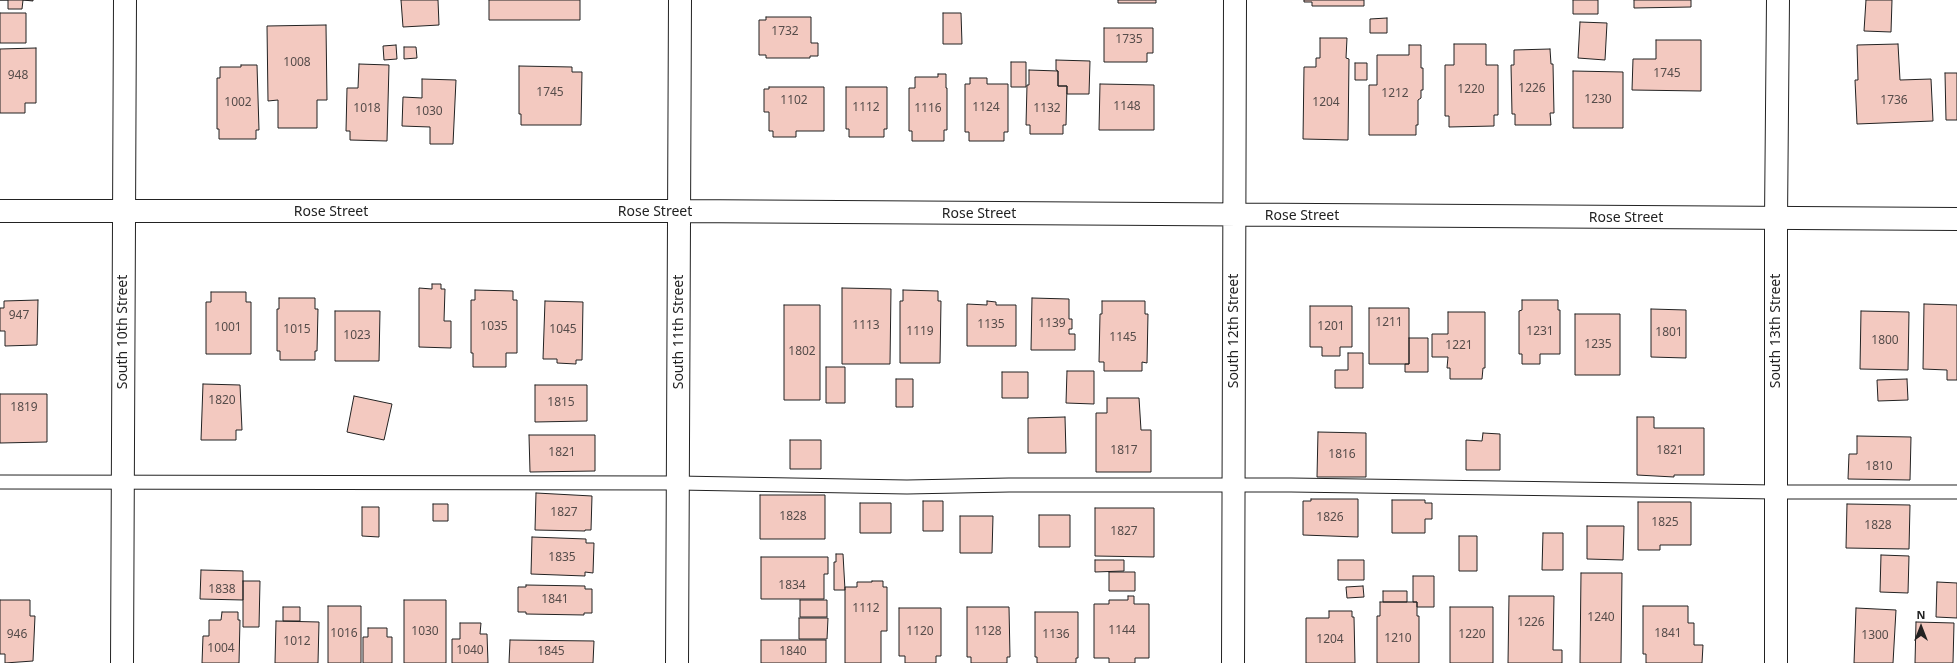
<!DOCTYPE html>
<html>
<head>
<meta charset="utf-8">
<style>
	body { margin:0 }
	#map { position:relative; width:1957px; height:663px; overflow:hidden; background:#fff; font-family:"Noto Sans",sans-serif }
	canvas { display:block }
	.north { position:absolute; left:1901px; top:607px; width:40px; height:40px; -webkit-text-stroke:3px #fff; paint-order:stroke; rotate:0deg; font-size:11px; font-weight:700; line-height:16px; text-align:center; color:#222 }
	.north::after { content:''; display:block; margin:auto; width:14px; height:18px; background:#222; clip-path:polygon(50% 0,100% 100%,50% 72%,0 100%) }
</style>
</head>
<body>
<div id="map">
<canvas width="1957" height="663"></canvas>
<div class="north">N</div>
</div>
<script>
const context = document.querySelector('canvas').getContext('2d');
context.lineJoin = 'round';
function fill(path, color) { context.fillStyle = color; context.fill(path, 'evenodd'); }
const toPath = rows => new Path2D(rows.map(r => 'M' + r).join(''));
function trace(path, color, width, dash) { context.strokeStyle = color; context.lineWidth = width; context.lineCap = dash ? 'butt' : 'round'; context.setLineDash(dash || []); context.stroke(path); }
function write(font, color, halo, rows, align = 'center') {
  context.font = font + ' "Noto Sans",sans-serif'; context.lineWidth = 3; context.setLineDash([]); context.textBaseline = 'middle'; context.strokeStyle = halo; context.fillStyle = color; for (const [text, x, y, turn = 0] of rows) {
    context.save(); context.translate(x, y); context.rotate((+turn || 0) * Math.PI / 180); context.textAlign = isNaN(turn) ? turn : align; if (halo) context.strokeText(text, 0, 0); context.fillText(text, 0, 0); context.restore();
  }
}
const building = toPath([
	[0,0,33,0,33,1,23,0,22,9,8,9,8,0,0,0],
	[401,0,438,0,439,25,403,27,401,0],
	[489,0,580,0,580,20,489,20,489,0],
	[1118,0,1156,0,1156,3,1118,3,1118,0],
	[1304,0,1364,0,1364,6,1312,6,1312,2,1304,2,1304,0],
	[1573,0,1598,0,1598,14,1573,14,1573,0],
	[1634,0,1691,0,1691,7,1634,8,1634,0],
	[1866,0,1892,0,1891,32,1864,31,1866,0],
	[0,13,26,13,26,43,0,43,0,13],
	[943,13,961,13,962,44,943,44,943,13],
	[766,17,811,17,811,43,818,43,818,56,810,56,810,58,766,58,766,55,759,55,759,20,766,20,766,17],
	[1387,18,1387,33,1370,33,1370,19,1387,18],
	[1580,22,1607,23,1605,60,1578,58,1580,22],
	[326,25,327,100,317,100,317,128,278,128,278,100,268,101,267,26,326,25],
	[1104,28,1153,28,1153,53,1147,53,1147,62,1104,62,1104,28],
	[1320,38,1347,38,1346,58,1349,59,1348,140,1303,139,1304,67,1316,67,1316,58,1320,58,1320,38],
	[1656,40,1701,40,1701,91,1632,90,1633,59,1656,59,1656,40],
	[1454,44,1486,44,1486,65,1498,65,1498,115,1494,115,1494,126,1449,127,1449,116,1445,116,1445,65,1454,65,1454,44],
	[1898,44,1900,80,1931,79,1933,121,1857,124,1855,80,1858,80,1857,45,1898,44],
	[396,45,397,59,384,60,383,46,396,45],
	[1409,45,1421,45,1421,68,1423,68,1423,90,1421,90,1421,98,1418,100,1418,125,1416,125,1416,135,1369,135,1369,85,1377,85,1377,55,1409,55,1409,45],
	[404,47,416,47,417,58,404,59,404,47],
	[36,48,36,103,25,103,25,113,0,113,0,49,36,48],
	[1550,49,1551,64,1553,64,1554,113,1550,113,1551,125,1515,125,1515,114,1512,114,1511,65,1514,65,1514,50,1550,49],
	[1056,60,1090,61,1089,94,1067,94,1067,86,1058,86,1058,71,1056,70,1056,60],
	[1011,62,1026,62,1026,87,1011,87,1011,62],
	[1355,63,1367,63,1367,80,1355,80,1355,63],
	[359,64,389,65,387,141,350,140,350,131,346,131,347,88,358,88,359,64],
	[241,65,257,65,259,130,256,130,256,139,219,139,219,129,217,129,217,78,220,78,220,67,241,67,241,65],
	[519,66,572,67,572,72,582,72,581,125,521,125,521,114,519,114,519,66],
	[1029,70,1058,71,1058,86,1067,86,1066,125,1063,125,1063,134,1030,134,1030,125,1026,125,1027,85,1029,85,1029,70],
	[1573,71,1623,72,1623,128,1573,128,1573,71],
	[1945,73,1957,73,1957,120,1946,120,1945,73],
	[938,74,946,74,946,88,947,88,947,130,944,130,944,141,912,141,912,131,909,131,909,88,915,88,915,77,938,77,938,74],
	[970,78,987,78,987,84,1008,84,1008,132,1004,132,1004,141,969,141,969,132,965,132,965,84,970,84,970,78],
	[422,79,456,80,453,144,430,144,430,127,402,126,403,97,422,98,422,79],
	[1100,84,1154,85,1154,130,1099,130,1100,84],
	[769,87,824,87,824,131,796,131,796,137,773,137,773,131,769,131,769,112,764,112,764,89,769,89,769,87],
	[846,87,887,87,887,129,884,129,884,137,849,137,849,129,846,129,846,87],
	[432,284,441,284,441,289,445,289,444,321,451,321,451,348,419,347,419,288,432,289,432,284],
	[842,288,891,289,890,364,842,364,842,288],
	[475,290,513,291,513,300,517,300,517,353,506,353,506,367,473,367,473,353,471,353,471,300,475,300,475,290],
	[903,290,938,291,938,301,941,301,940,363,900,363,900,301,903,301,903,290],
	[211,292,246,292,246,302,251,302,251,354,206,354,206,302,211,302,211,292],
	[279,298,315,298,315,309,318,309,317,351,315,351,315,360,280,360,280,351,277,351,277,309,279,309,279,298],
	[1032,298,1069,299,1069,319,1072,319,1072,329,1069,329,1069,334,1075,334,1075,350,1031,350,1032,298],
	[38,300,37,345,5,346,5,331,0,331,0,308,4,308,4,301,38,300],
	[1522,300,1558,300,1558,310,1560,310,1560,354,1540,354,1540,364,1522,364,1522,354,1519,354,1519,311,1522,310,1522,300],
	[545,301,583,302,582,360,576,360,576,364,557,363,557,359,543,359,545,301],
	[987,301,996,302,996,305,1016,305,1016,346,967,346,967,304,987,305,987,301],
	[1102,301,1145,301,1145,314,1148,314,1147,363,1142,362,1142,371,1104,371,1104,362,1099,362,1100,314,1102,314,1102,301],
	[1924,304,1957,305,1957,380,1947,380,1947,370,1923,369,1924,304],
	[784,305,820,305,820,400,784,400,784,305],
	[1310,306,1352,306,1352,347,1340,347,1340,356,1322,356,1322,347,1310,347,1310,306],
	[1369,308,1409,308,1409,364,1369,364,1369,308],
	[1651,309,1686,310,1686,358,1651,357,1651,309],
	[335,311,380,311,379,361,335,361,335,311],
	[1861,311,1909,312,1908,370,1860,369,1861,311],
	[1448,312,1485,312,1485,368,1483,368,1482,379,1450,379,1450,368,1447,368,1448,357,1432,357,1432,334,1448,334,1448,312],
	[1575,314,1620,314,1620,375,1575,375,1575,314],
	[1409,338,1428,338,1428,372,1405,372,1405,364,1409,364,1409,338],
	[1348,353,1363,353,1363,388,1335,388,1335,370,1348,370,1348,353],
	[826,367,845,367,845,403,826,403,826,367],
	[1067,371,1094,371,1094,404,1066,403,1067,371],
	[1002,372,1028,372,1028,398,1002,398,1002,372],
	[896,379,913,379,913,407,896,407,896,379],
	[1907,379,1908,400,1878,401,1877,380,1907,379],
	[203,384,240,385,242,430,236,430,236,440,201,440,203,384],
	[535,385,587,385,587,421,535,422,535,385],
	[0,394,47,394,47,442,0,443,0,394],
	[354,396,392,404,384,440,347,432,354,396],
	[1107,398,1139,398,1141,430,1151,430,1151,472,1096,472,1096,413,1107,413,1107,398],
	[1065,417,1066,453,1028,453,1028,418,1065,417],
	[1637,417,1654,417,1654,428,1704,428,1704,475,1674,475,1674,477,1637,475,1637,417],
	[1318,432,1366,433,1366,477,1317,477,1318,432],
	[1483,433,1500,434,1500,470,1466,470,1466,440,1482,441,1483,433],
	[529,435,595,435,595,471,530,472,529,435],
	[1857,436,1911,437,1910,480,1848,479,1849,454,1857,454,1857,436],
	[790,440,821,440,821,469,790,469,790,440],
	[536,493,592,496,591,530,585,530,585,531,535,530,536,493],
	[760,495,825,495,825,539,760,539,760,495],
	[1311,499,1358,499,1358,537,1303,535,1303,501,1311,501,1311,499],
	[1392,500,1425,500,1425,503,1432,503,1432,519,1425,519,1425,533,1392,533,1392,500],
	[923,501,943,501,943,531,923,531,923,501],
	[1638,502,1691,502,1691,545,1660,545,1660,550,1638,550,1638,502],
	[860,503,891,503,891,533,860,533,860,503],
	[433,504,448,504,448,521,433,521,433,504],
	[1847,504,1910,505,1909,549,1846,548,1847,504],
	[362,507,379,507,379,537,362,536,362,507],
	[1095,508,1154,508,1154,557,1095,556,1095,508],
	[1039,515,1070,515,1070,547,1039,547,1039,515],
	[960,516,993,516,992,553,960,553,960,516],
	[1587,526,1624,526,1623,560,1587,559,1587,526],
	[1543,533,1563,533,1563,570,1542,570,1543,533],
	[1459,536,1477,536,1477,571,1459,571,1459,536],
	[532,537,586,539,586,543,594,543,593,573,585,572,585,576,531,574,532,537],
	[836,554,843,554,845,590,834,590,834,562,836,562,836,554],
	[1881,555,1909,556,1908,593,1880,592,1881,555],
	[761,557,828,557,828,574,824,574,824,599,761,599,761,557],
	[1095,560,1124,560,1124,571,1095,572,1095,560],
	[1338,560,1364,560,1364,580,1338,580,1338,560],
	[201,570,243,571,243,600,200,599,201,570],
	[1109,572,1135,572,1135,591,1109,591,1109,572],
	[1581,573,1622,573,1621,663,1580,663,1581,573],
	[1413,576,1434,576,1434,607,1417,607,1417,602,1413,602,1413,576],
	[243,581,260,581,259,627,243,627,243,581],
	[872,581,883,581,883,587,887,587,887,631,881,631,881,663,845,663,845,587,857,587,857,582,872,582,872,581],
	[1937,582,1957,583,1957,618,1936,617,1937,582],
	[526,585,585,586,585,589,592,589,592,613,584,613,584,615,526,614,526,612,518,612,518,587,526,587,526,585],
	[1363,586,1364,597,1347,598,1346,587,1363,586],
	[1383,591,1407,591,1407,602,1383,602,1383,591],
	[1128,596,1134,596,1134,604,1149,604,1149,658,1135,658,1135,663,1109,663,1109,658,1094,658,1094,604,1109,604,1109,600,1128,600,1128,596],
	[1509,596,1554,596,1553,650,1562,650,1562,663,1508,663,1509,596],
	[0,600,30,600,30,616,35,616,33,661,5,663,5,654,0,654,0,600],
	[404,600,446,600,446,663,404,663,404,600],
	[800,600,827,600,827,617,800,617,800,600],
	[1380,602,1417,602,1417,616,1419,616,1419,663,1377,663,1377,616,1380,616,1380,602],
	[328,606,361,606,361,663,328,663,328,606],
	[1643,606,1688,606,1688,623,1694,623,1694,645,1703,645,1702,663,1646,663,1646,654,1643,654,1643,606],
	[283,607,300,607,300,621,283,621,283,607],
	[967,607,1009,607,1010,657,1007,657,1007,663,971,663,971,657,967,657,967,607],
	[1450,607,1493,607,1493,663,1450,663,1450,607],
	[899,608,941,608,941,656,936,656,936,663,905,663,905,656,899,656,899,608],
	[1856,608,1896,610,1893,663,1854,663,1856,608],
	[1329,611,1352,611,1352,617,1354,617,1355,663,1306,663,1306,618,1329,618,1329,611],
	[222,612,238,612,238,620,240,620,239,663,202,663,203,636,209,636,209,620,221,620,222,612],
	[1035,612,1078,612,1078,658,1076,658,1076,663,1037,663,1037,657,1035,657,1035,612],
	[799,618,828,618,827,639,799,639,799,618],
	[276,621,319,622,318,663,275,663,276,621],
	[1916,622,1954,623,1953,663,1915,663,1916,622],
	[460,623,481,623,480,634,487,634,488,663,452,663,452,639,460,639,460,623],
	[368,628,387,628,387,637,392,637,392,663,363,663,363,637,368,637,368,628],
	[510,640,594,641,593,663,509,663,510,640],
	[761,640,826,640,826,663,761,663,761,640]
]);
const lane = toPath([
	[0,482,678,483,907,487,1009,485,1291,485,1776,492,1957,492]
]);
const street = toPath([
	[0,211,680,211,1957,219],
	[677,663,680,0],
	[1233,663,1235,0]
]);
const secondary = toPath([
	[1776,663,1776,219,1778,0]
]);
const primary = toPath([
	[122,663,125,0]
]);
const numberNames = [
	["1732",785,32],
	["1735",1129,40],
	["1008",297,63],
	["1745",1667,74],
	["948",18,76],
	["1226",1532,89],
	["1220",1471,90],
	["1745",550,93],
	["1212",1395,94],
	["1230",1598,100],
	["1102",794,101],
	["1736",1894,101],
	["1002",238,103],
	["1204",1326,103],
	["1148",1127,107],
	["1112",866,108],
	["1124",986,108],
	["1018",367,109],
	["1116",928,109],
	["1132",1047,109],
	["1030",429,112],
	["947",19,316],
	["1211",1389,323],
	["1139",1052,324],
	["1135",991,325],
	["1113",866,326],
	["1035",494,327],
	["1201",1331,327],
	["1001",228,328],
	["1015",297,330],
	["1045",563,330],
	["1119",920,332],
	["1231",1540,332],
	["1801",1669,333],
	["1023",357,336],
	["1145",1123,338],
	["1800",1885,341],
	["1235",1598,345],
	["1221",1459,346],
	["1802",802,352],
	["1820",222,401],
	["1815",561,403],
	["1819",24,408],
	["1817",1124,451],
	["1821",1670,451],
	["1821",562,453],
	["1816",1342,455],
	["1810",1879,467],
	["1827",564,513],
	["1828",793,517],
	["1826",1330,518],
	["1825",1665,523],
	["1828",1878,526],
	["1827",1124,532],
	["1835",562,558],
	["1834",792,586],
	["1838",222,590],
	["1841",555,600],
	["1112",866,609],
	["1240",1601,618],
	["1226",1531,623],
	["1144",1122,631],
	["1030",425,632],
	["1120",920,632],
	["1128",988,632],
	["1016",344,634],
	["1841",1668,634],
	["946",17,635],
	["1136",1056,635],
	["1220",1472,635],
	["1300",1875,636],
	["1210",1398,639],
	["1204",1330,640],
	["1012",297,642],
	["1004",221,649],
	["1040",470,651],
	["1845",551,652],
	["1840",793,652]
];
const streetNames = [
	["Rose Street",331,212],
	["Rose Street",655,212],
	["Rose Street",979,214],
	["Rose Street",1302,216],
	["Rose Street",1626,218],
	["South 12th Street",1234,331,-90],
	["South 13th Street",1776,331,-90],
	["South 10th Street",123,332,-90],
	["South 11th Street",679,332,-90]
];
fill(building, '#f3c9c0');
trace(building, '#222', 1);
trace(lane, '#222', 15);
trace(street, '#222', 24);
trace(secondary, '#222', 24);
trace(primary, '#222', 24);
trace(lane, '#fff', 13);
trace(street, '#fff', 22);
trace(secondary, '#fff', 22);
trace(primary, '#fff', 22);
write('12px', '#564c4a', null, numberNames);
write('14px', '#222', '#fff', streetNames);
</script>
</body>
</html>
